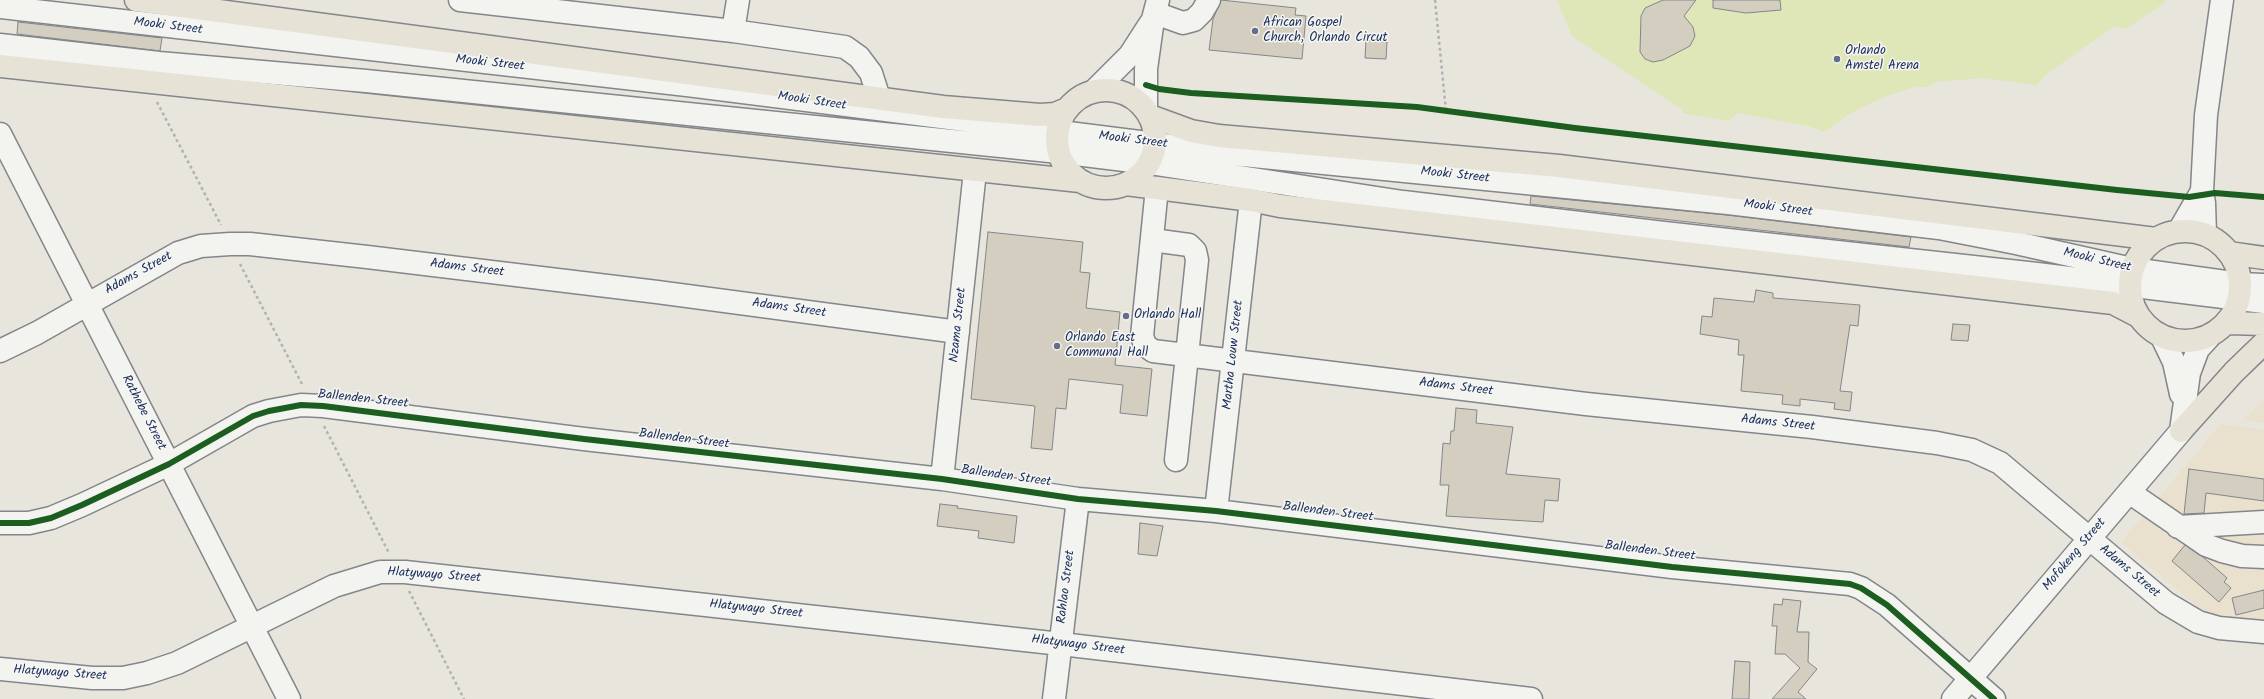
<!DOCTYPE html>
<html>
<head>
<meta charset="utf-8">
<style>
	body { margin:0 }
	canvas { display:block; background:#e8e5dc }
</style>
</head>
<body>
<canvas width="2264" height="699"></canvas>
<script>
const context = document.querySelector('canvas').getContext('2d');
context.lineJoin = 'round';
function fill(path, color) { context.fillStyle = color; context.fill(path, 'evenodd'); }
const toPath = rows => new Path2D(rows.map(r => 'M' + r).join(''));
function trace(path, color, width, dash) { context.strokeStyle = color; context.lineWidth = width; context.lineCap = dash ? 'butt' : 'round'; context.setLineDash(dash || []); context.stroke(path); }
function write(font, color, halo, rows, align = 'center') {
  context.font = font + ' Kalam,sans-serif'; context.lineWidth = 3; context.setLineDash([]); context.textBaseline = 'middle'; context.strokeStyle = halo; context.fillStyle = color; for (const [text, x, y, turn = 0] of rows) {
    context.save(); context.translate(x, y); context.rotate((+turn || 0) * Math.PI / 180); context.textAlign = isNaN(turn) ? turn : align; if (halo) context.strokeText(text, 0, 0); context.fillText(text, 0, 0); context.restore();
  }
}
const built = toPath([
	[2264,399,2264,423,2244,420],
	[2221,424,2264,430,2264,624,2207,615,2121,542]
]);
const green = toPath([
	[1557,0,2165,0,2164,3,2126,29,2115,26,2048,73,2036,85,1982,78,1937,82,1928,87,1914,87,1882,98,1849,114,1824,132,1808,126,1738,113,1728,121,1682,113,1683,110,1572,36]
]);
const building = toPath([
	[1221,0,1296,8,1295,15,1306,16,1302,59,1209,50,1213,19,1221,0],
	[1663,0,1696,0,1684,16,1693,27,1695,36,1690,46,1663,60,1653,62,1645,59,1640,52,1641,16,1645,8,1663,0],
	[1713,0,1780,0,1781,10,1746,13,1713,8,1713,0],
	[18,22,162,38,160,51,17,34,18,22],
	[1366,40,1387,42,1386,59,1365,58,1366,40],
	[1531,196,1727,215,1911,237,1909,247,1530,204,1531,196],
	[988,232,1083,242,1080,272,1090,273,1086,308,1120,312,1115,365,1152,369,1147,416,1120,413,1123,385,1069,379,1066,409,1056,408,1052,450,1031,448,1035,406,971,399,988,232],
	[1756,290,1773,293,1773,298,1860,305,1858,326,1850,325,1840,391,1852,392,1850,411,1834,409,1835,403,1800,399,1800,406,1782,404,1783,395,1741,391,1744,355,1738,355,1739,340,1700,334,1702,316,1712,317,1714,298,1754,302,1756,290],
	[1953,324,1970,325,1968,341,1951,340,1953,324],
	[1456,408,1477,410,1476,423,1513,427,1506,474,1560,479,1558,501,1545,500,1543,522,1446,516,1449,485,1440,485,1443,443,1450,444,1451,431,1454,431,1456,408],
	[2189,469,2264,479,2264,501,2206,493,2204,513,2184,514,2189,469],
	[940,504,958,506,957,508,1017,516,1014,543,978,538,979,531,937,526,940,504],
	[1140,523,1163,526,1157,556,1138,554,1140,523],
	[2185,545,2203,557,2227,578,2224,582,2231,588,2219,602,2172,561,2185,545],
	[2264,590,2264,608,2236,615,2232,598,2264,590],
	[1783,599,1801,601,1797,632,1809,632,1808,662,1817,669,1798,692,1806,699,1772,699,1800,668,1785,654,1775,654,1777,626,1772,626,1774,604,1782,605,1783,599],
	[1735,661,1750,662,1749,699,1732,699,1735,661]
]);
const path = toPath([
	[1435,0,1446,111],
	[157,102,221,225],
	[240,264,303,386],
	[324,426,389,553],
	[409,591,464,699]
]);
const minor = toPath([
	[460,0,733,31,845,47,859,57,871,73,879,98],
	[0,7,687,85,1243,155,1728,203,1939,228,2016,243,2132,269,2240,284,2264,285],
	[1155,13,1183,23,1194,20,1202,12,1209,0],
	[733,31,738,0],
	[0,45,159,63,366,81,1059,152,1149,163,1403,202,1664,233,2037,274,2264,302],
	[1094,91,1130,55,1150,24],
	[1146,110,1146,69,1153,19,1158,0],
	[0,134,289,699],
	[1157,188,1142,336,1145,345,1153,351,1586,404,1812,427,1937,443,1972,450,2000,463,2166,603,2198,622,2219,628,2264,632],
	[2179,231,2202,191],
	[2205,234,2204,203,2202,191,2206,115,2222,0],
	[1152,240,1189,245,1195,251,1197,260,1176,460],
	[2162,337,2174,362,2181,394],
	[0,351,37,333,178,253,201,246,230,244,250,244,367,257,657,292,958,332],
	[942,479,975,171],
	[2129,492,2206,545,2222,551,2242,556,2264,557],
	[1216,511,1251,200],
	[0,523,29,523,51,518,82,505,169,464,253,416,269,411,301,405,323,406,584,439,942,479,1078,499,1216,511,1672,567,1850,584,1861,588,1887,605,1994,699],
	[2178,527,2264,522],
	[0,669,92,678,123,678,147,673,177,663,334,586,380,572,405,572,1061,644,1531,699],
	[1054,699,1078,499],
	[1953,699,2181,431,2189,373,2198,349,2209,337]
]);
const major = toPath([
	[136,0,943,107,1040,115,1055,114,1067,109],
	[0,66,1080,181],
	'1057 139a49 49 0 1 1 98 0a49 49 0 1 1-98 0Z',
	[1150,116,1191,131,1219,136,1559,166,2156,239],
	[1126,184,1251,200,1280,206,2113,303,2138,316],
	'2130 286a55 55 0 1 1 110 0a55 55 0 1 1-110 0Z',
	[2229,253,2264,258],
	[2227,323,2264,324],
	[2181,431,2234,372,2264,343]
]);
const cycleway = toPath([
	[1146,85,1159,89,1191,93,1417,107,1575,128,2117,190,2189,197,2215,193,2264,197],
	[0,523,29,523,51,518,82,505,169,464,253,416,269,411,301,405,323,406,584,439,942,479,1078,499,1216,511,1672,567,1850,584,1861,588,1887,605,1994,699]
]);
const markers = [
	[1255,31,4,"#636f8a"],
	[1837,59,4,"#636f8a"],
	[1126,316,4,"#636f8a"],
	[1057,346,4,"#636f8a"]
];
const poiNames = [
	["African Gospel",1263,24],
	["Church, Orlando Circut",1263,39],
	["Orlando",1845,52],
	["Amstel Arena",1845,67],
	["Orlando Hall",1134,316],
	["Orlando East",1065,339],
	["Communal Hall",1065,354]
];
const streetNames = [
	["Mooki Street",168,27,7],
	["Mooki Street",490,64,6],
	["Mooki Street",812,102,8],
	["Mooki Street",1133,141,7],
	["Mooki Street",1455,176,6],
	["Mooki Street",1778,209,7],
	["Mooki Street",2097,261,13],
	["Adams Street",467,269,7],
	["Adams Street",139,274,-29],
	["Adams Street",789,309,8],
	["Nzama Street",959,325,-84],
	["Martha Louw Street",1234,355,-84],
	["Adams Street",1456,388,7],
	["Ballenden Street",363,400,6],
	["Rathebe Street",143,413,63],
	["Adams Street",1778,424,6],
	["Ballenden Street",684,440,7],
	["Ballenden Street",1006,477,8],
	["Ballenden Street",1328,513,7],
	["Ballenden Street",1650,552,7],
	["Mofokeng Street",2075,555,-50],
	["Adams Street",2129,572,40],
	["Hlatywayo Street",434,576,4],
	["Rahlao Street",1067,587,-83],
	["Hlatywayo Street",756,610,6],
	["Hlatywayo Street",1078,646,7],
	["Hlatywayo Street",60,674,4]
];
fill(built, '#e9e0ce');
fill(green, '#dfe6b8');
fill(building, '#d4cec1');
trace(building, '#83868b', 1);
trace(minor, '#83868b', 25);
trace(major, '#83868b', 25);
trace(path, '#b0b2b6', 2.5, [3, 3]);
trace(minor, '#f3f3f0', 22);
trace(major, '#e6e3d6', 22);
trace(cycleway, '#1b5e20', 6);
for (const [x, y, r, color] of markers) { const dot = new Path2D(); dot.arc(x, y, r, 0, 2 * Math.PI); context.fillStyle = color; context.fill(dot); trace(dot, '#f6f6f2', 1.5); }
write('13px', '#1b2f5e', '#f6f6f2', poiNames, 'left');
write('13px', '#1b2f5e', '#f6f6f2', streetNames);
</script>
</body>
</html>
